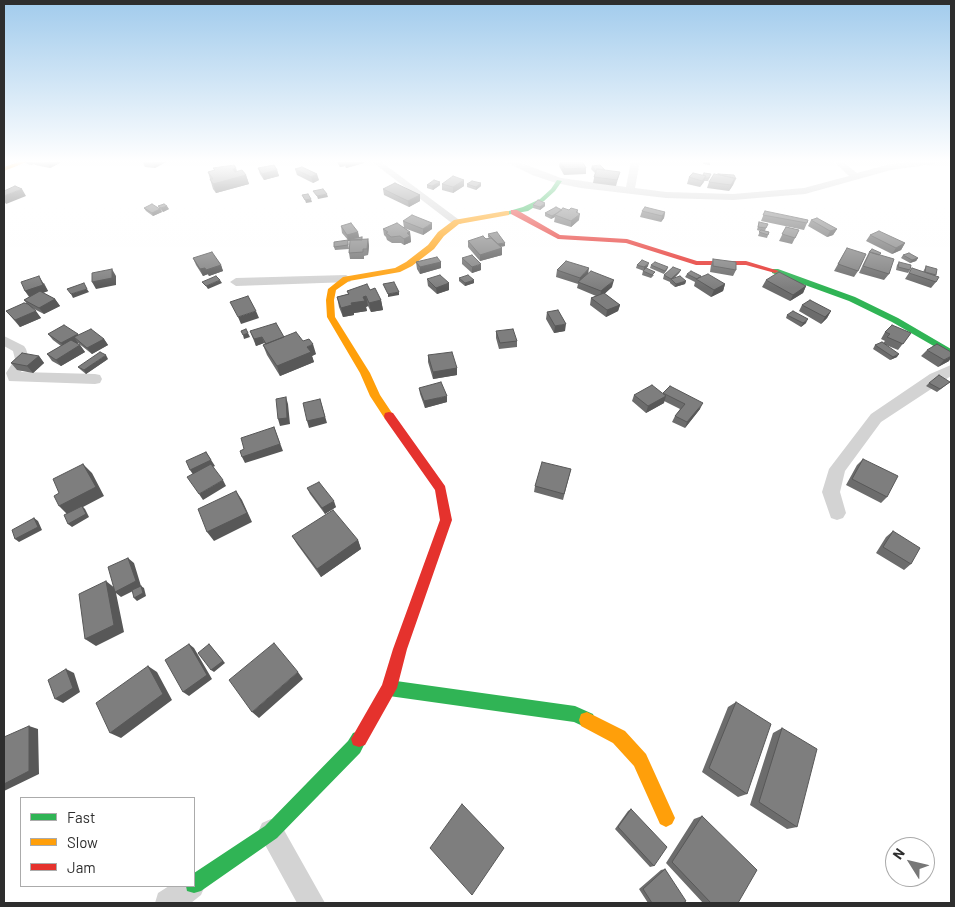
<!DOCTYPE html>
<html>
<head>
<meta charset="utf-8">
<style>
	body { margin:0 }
	#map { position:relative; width:955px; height:907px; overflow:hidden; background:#fff; font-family:Barlow,sans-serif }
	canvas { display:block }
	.frame { position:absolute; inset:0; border:5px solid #2e2e2e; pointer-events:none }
	.legend { position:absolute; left:20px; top:797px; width:175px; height:90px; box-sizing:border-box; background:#fff; border:1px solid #ababab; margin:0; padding:6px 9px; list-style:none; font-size:15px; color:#2e2e2e }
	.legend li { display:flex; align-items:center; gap:10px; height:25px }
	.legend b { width:25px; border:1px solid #ababab }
	.north { position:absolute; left:885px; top:837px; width:50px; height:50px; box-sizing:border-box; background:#fff; border:1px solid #ababab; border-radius:50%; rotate:306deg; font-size:14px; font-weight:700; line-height:20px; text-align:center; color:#2e2e2e }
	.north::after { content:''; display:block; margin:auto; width:18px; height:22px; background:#777; clip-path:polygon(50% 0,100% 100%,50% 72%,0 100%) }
</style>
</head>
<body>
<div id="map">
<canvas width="955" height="907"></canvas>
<div class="frame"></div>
<ul class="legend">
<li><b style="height:6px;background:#30b455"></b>Fast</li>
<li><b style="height:6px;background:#ff9f0a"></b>Slow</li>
<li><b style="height:6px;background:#e5322d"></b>Jam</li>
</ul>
<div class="north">N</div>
</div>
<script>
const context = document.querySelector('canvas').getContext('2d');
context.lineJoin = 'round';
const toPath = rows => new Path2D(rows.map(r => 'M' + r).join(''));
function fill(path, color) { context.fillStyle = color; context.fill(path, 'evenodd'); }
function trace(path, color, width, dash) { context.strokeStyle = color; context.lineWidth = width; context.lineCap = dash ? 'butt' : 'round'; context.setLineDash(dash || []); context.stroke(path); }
const street = toPath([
	[371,161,380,161,462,222,461,224,453,224,371,161],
	[504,161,516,161,561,178,626,187,631,161,640,161,635,188,666,192,733,194,804,188,849,176,833,161,842,161,857,173,890,164,917,161,939,161,934,164,891,170,805,194,733,200,666,198,581,188,556,183,532,175,504,161],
	[346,275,352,279,350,282,236,286,230,282,236,278,346,275],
	[4,336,24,346,26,349,29,359,21,372,95,374,100,375,102,379,100,383,95,384,9,381,6,373,15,359,13,351,4,346,4,336],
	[951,365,951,376,881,422,845,471,840,492,846,513,843,518,837,520,831,518,822,492,829,469,871,414,930,374,951,365],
	[271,819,280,823,325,903,297,903,258,832,262,823,271,819],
	[194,873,201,877,205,886,201,895,191,903,155,903,158,893,169,886,194,886,194,873]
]);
const fast = toPath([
	[557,180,562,181,555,191,544,201,528,211,506,215,502,213,523,207,540,199,551,189,557,180],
	[772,269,778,269,855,297,898,318,951,349,951,356,892,322,849,301,772,273,772,269],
	[389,680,575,706,593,714,595,720,593,726,587,728,574,722,389,696,384,693,381,688,384,683,389,680],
	[359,731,365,733,367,739,360,753,277,838,201,891,194,893,187,891,186,886,194,886,194,873,265,826,348,741,353,733,359,731]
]);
const slow = toPath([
	[21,161,29,161,4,171,4,167,21,161],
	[506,211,509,211,509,215,459,224,444,236,434,249,412,266,400,272,349,281,336,290,334,300,335,317,370,373,380,395,394,416,393,419,385,419,370,396,360,373,327,317,326,300,328,289,343,277,395,268,406,262,428,245,438,232,454,220,506,211],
	[587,712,625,731,646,754,675,818,672,824,666,827,660,824,634,766,613,743,581,726,579,720,581,714,587,712]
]);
const jam = toPath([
	[511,210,517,210,560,235,627,239,697,261,746,261,779,271,775,273,746,265,696,265,626,243,558,239,511,214,511,210],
	[389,412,393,413,445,486,452,520,407,649,397,688,365,745,359,747,353,745,351,739,382,685,393,649,440,520,435,490,385,419,384,416,385,413,389,412]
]);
const wall = toPath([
	[25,161,59,161,60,163,50,168,35,165,34,164,31,165,27,164],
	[142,161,165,161,166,162,155,168,145,167],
	[336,161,364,161,364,163,346,168,345,166,340,167],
	[560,161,586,168,586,174,564,175,559,166],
	[702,161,710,161,710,165,703,164],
	[711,161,725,161,724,162,712,162],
	[592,166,605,170,620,172,616,186,593,183,595,173,591,169],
	[213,168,237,171,246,175,249,184,216,193,213,189,208,172,214,170],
	[258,168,277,170,279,176,264,180,260,174],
	[295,169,319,180,313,183,297,175],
	[689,177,710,177,708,181,704,181,700,187,687,184],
	[736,179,733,185,729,191,707,188,709,182],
	[464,180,464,186,453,193,442,190,442,184],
	[440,182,440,185,433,190,427,188,427,185],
	[481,183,481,186,476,190,467,187,467,184],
	[383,189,420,195,420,201,409,207,384,195],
	[533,205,545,206,540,210,533,208],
	[158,206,169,209,163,212,161,210,162,212,153,216,146,211,144,208,159,208],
	[562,209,579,220,571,227,554,222,555,217,551,219,545,216,545,213],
	[642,211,665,212,664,218,661,222,640,217],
	[765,211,807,223,804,230,761,221],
	[811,220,837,229,833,235,827,237,808,226],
	[403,221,432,229,423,235,404,228,410,232,411,242,404,245,401,243,392,243,387,240,386,237,384,235,383,229,404,228],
	[759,222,766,228,765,231,769,232,767,238,758,236,760,231,757,230],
	[341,226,358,232,359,237,362,240,368,239,369,246,368,255,364,256,364,259,350,259,349,253,350,241,348,241,349,249,335,250,334,247,348,240,342,233],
	[786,227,799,230,792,244,779,241],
	[488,234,505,246,500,247,502,248,502,255,480,261,468,247,468,241,489,238,488,237],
	[870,235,905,243,901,250,892,254,866,241],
	[847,248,858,271,854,277,834,271],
	[869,252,881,253,880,255,889,274,884,280,859,273],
	[903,255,918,258,916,261,910,263,901,258],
	[193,258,221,265,223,271,209,276,208,274,203,276,196,265],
	[462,258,481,270,472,273,462,264],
	[713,259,736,270,733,276,710,272,711,265],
	[416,262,441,262,441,268,420,274,417,269],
	[899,262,910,270,908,273,896,270,897,265],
	[637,265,648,266,644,271,636,268],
	[651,265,668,267,667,270,664,274,650,268],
	[926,266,936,275,935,276,936,282,931,288,905,279,912,268,923,272],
	[557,270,588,274,612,287,604,294,620,305,618,311,606,317,590,305,591,298,596,296,577,288,578,284,556,277],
	[681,270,679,273,674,278,686,281,685,284,675,287,670,283,670,282,663,279,664,275],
	[643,271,654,275,651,278,642,275],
	[687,274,701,277,725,284,723,291,711,297,694,286,695,282,685,277],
	[459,278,474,283,465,286,459,281],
	[427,279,449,283,449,290,437,294,428,286],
	[766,280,806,286,803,293,790,301,762,287],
	[44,283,48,291,43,293,55,299,60,306,44,314,32,308,41,318,20,327,6,311,27,304,24,300,29,297,25,291],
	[370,290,381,300,383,310,371,312,368,306,366,307,367,311,354,313,354,315,343,317,339,307,337,297,348,294,347,291],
	[802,305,831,311,827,318,821,324,799,311],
	[547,312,565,331,554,333,546,319],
	[787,315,806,323,801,327,786,318],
	[250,331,303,341,316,354,312,356,314,362,280,376,267,355,263,345,265,344,264,343,256,346],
	[496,331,517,341,517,347,499,349,496,338],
	[885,332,911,333,898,350,886,345,897,357,890,360,873,349,875,345,883,343,885,341,881,339],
	[48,334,79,335,104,339,108,345,92,354,78,343,77,344,80,345,85,352,61,366,52,361,47,354,61,346,53,340],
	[927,350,949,361,938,367,921,356],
	[428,355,457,368,457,375,433,379,428,362],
	[39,356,44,363,33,373,17,370,11,363],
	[108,359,86,374,81,370,78,367],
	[950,382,937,392,926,386,929,383],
	[419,388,447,402,425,408,420,394],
	[663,393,700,409,685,428,672,422,675,416,680,409,664,401,664,403,646,413,632,401,634,395,663,394],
	[863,459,887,497,881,503,846,485,857,465],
	[571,469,563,500,534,492,535,486],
	[307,488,336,507,325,514,310,494],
	[893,531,911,564,904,570,876,553,886,537],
	[292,536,358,540,361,549,321,577,297,544],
	[736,702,747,794,738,797,702,772,728,707],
	[782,728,797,827,787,829,750,805,773,733],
	[631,809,654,866,650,867,615,829,628,811],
	[702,816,738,903,703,903,666,863,694,819],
	[665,869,683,903,648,903,639,889,661,870]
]);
const shadedWall = toPath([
	[32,161,34,164,31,165,30,163],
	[50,161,59,161,60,163,50,168,46,162],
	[156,161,165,161,166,162,155,168,153,162],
	[339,161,344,161,345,166,340,167],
	[351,161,364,161,364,163,346,168,345,162],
	[236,168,239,177,246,175,249,184,216,193,213,184,233,169],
	[277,170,279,176,264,180,262,174],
	[317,174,319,180,313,183,311,177],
	[706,176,704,182,700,187,702,181],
	[735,178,733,185,729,191,731,185],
	[464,180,464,186,453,193,453,187],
	[440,182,440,185,433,190,432,186],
	[481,183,481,186,476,190,476,187],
	[22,189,26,196,6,204,4,201,4,196],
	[327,194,328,197,318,199,317,196],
	[420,195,420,201,409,207,408,201],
	[311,199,312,202,306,203,305,200],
	[545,203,545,206,540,210,540,207],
	[167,206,169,209,163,212,161,208],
	[160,209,162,212,153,216,152,213],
	[562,210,555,215,555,217,551,219,552,216],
	[578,210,577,216,580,214,579,220,571,227,571,221,576,212],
	[665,212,664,218,661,222,662,216],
	[432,223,432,229,423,235,423,229],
	[837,229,833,235,827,237,830,231],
	[358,232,359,238,348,241,347,235],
	[410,232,411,242,404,245,404,239,407,233],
	[368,239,369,246,368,255,367,249],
	[505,243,505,246,498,247,498,244],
	[905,243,901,250,892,254,896,248],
	[502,248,502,255,480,261,480,255],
	[918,258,916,261,910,263,912,260],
	[441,262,441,268,420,274,420,267],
	[649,263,648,266,644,271,644,267],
	[481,264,481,270,472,273,472,267],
	[221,265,223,271,209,276,206,270],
	[205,268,208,274,203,276,200,269],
	[589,268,588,275,579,282,580,278],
	[112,269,116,276,116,285,96,289,92,282],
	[681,270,679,273,672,280,671,279],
	[39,276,48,291,30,297,25,291],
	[220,280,222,283,208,289,206,286],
	[474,280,474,283,465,286,465,283],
	[614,280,612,287,600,298,601,291],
	[686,281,685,284,675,287,676,284],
	[449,283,449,290,437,294,436,288],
	[725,284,723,291,711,297,714,290],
	[806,286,803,293,790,301,793,295],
	[87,289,89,292,73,298,71,294],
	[399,292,399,295,388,297,388,294],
	[366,296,368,306,366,307,367,311,354,313,354,315,343,317,341,308],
	[55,299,60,306,44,314,39,308],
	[381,300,383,310,371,312,369,303],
	[620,305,618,311,606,317,607,310],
	[36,311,41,318,20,327,15,320],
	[256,311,259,318,241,324,238,317],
	[831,311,827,318,821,324,825,317],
	[808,319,806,323,801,327,803,323],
	[566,324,565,331,554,333,555,326],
	[248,333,250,337,244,339,243,335],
	[78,334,82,341,74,337,78,343,66,350,61,343],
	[262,337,264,343,256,346,254,339],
	[104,339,108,345,92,354,87,348],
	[313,344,316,354,312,356,314,362,280,376,277,366,307,347],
	[80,345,85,352,61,366,56,360],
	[899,354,897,357,890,360,893,357],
	[106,355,108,359,86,374,84,370],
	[39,356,44,363,33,373,27,366],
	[951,356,951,358,949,361,938,367,944,360],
	[457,368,457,375,433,379,433,372],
	[447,396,447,402,425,408,424,401],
	[666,396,664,403,646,413,648,406],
	[286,397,288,404,290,424,280,426,278,419],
	[320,399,327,423,309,428,307,421],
	[703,403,700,409,685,428,687,422],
	[274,427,283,451,245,463,242,457],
	[206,452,215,466,194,476,190,470],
	[83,464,92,473,104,496,83,507,85,509,89,517,72,527,68,524,68,515,59,506],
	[223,480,226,486,203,500,199,494],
	[236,491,242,500,252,522,214,541,207,532],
	[334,501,336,507,325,514,322,508],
	[34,518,38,521,42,530,19,542,15,539],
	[358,540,361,549,321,577,317,569],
	[128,558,134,563,141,586,144,588,146,596,137,601,134,598,141,587,121,597,116,593,124,632,96,646,85,639,106,581,116,589],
	[189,644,194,648,212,679,189,696,183,692],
	[209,644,225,663,214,672,211,670],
	[148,666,157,672,172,700,121,738,110,733],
	[66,669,74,673,80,692,63,703,55,699],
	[298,672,303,679,259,718,252,712],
	[29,726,38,729,39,774,4,791,4,784]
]);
const building = toPath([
	[25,161,32,161,30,163,25,161],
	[38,161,50,161,46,162,38,161],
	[142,161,156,161,153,162,142,161],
	[560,161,582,161,586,168,565,169,560,161],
	[234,165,236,168,233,169,235,172,242,170,246,175,213,184,210,179,213,179,208,172,215,170,213,168,234,165],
	[274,165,277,170,262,174,258,168,274,165],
	[600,165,605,170,597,169,596,171,592,166,600,165],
	[302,167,317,174,311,177,295,169,302,167],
	[597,169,620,172,617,180,594,177,597,169],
	[693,173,706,176,702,181,689,177,693,173],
	[704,173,711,174,709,178,705,178,706,176,703,175,704,173],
	[714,174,735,178,731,185,709,182,714,174],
	[718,174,734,175,736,179,718,174],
	[453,176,464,180,453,187,442,184,453,176],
	[434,180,440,182,432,186,427,185,434,180],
	[472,181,481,183,476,187,467,184,472,181],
	[395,183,420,195,408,201,383,189,395,183],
	[15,186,22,189,4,196,4,191,15,186],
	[323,189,327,194,317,196,313,191,323,189],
	[308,194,311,199,305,200,302,195,308,194],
	[538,200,545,203,540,207,533,205,538,200],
	[152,204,160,209,152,213,144,208,152,204],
	[164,204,167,206,161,208,158,206,164,204],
	[556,207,562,210,552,216,545,213,556,207],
	[645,207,665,212,662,216,642,211,645,207],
	[563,208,569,210,571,208,578,210,576,212,580,214,571,221,555,215,563,208],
	[765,211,808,220,807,223,763,215,765,211],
	[412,215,432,223,423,229,403,221,412,215],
	[817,218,837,229,830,231,811,220,817,218],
	[759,222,768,224,766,228,758,227,759,222],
	[351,223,358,232,347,235,341,226,351,223],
	[397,223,410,232,407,233,410,236,404,239,400,236,391,237,386,233,388,232,383,229,397,223],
	[786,227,799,230,795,238,782,234,786,227],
	[761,230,769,232,768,235,759,232,761,230],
	[879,231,905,243,896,248,870,235,879,231],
	[497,232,505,243,498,244,488,234,497,232],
	[483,236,486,239,491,238,502,248,480,255,468,241,483,236],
	[362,237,362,240,350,240,350,239,362,237],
	[368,239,367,249,363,249,363,252,349,253,350,240,368,239],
	[348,240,348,245,334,247,334,242,348,240],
	[847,248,866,254,858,271,838,264,847,248],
	[872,249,881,253,879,255,869,252,872,249],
	[212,252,221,265,206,270,205,268,200,269,193,258,212,252],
	[870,252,894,259,889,274,863,266,870,252],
	[909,253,918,258,912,260,903,255,909,253],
	[472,255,481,264,472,267,462,258,472,255],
	[437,257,441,262,420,267,416,262,437,257],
	[713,259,736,262,736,270,713,266,713,259],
	[642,260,649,263,644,267,637,265,642,260],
	[566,261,589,268,580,278,557,270,566,261],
	[655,262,668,267,665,271,651,265,655,262],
	[899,262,911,265,910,270,898,267,899,262],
	[926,266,937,269,936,275,925,272,926,266],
	[673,267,681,270,671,279,664,275,673,267],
	[646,268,655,272,652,275,643,271,646,268],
	[912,268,939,277,936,282,909,273,912,268],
	[112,269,112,278,92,282,92,273,112,269],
	[591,271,614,280,601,291,578,282,591,271],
	[691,271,701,276,697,279,687,274,691,271],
	[779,272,806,286,793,295,766,280,779,272],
	[708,274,725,284,714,290,696,279,708,274],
	[440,275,449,283,436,288,427,279,440,275],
	[468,275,474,280,465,283,459,278,468,275],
	[39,276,43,285,25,291,21,282,39,276],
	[216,276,220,280,206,286,202,282,216,276],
	[680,276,686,281,676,284,671,279,680,276],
	[394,282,399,292,388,294,383,284,394,282],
	[84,283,87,289,71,294,67,289,84,283],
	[367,284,370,290,375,288,381,300,369,303,366,296,363,297,365,301,351,303,352,305,341,308,337,297,349,294,347,291,367,284],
	[40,291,55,299,39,308,24,300,40,291],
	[604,293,620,305,607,310,591,298,604,293],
	[248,296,256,311,238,317,230,302,248,296],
	[810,300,831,311,825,317,802,305,810,300],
	[24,303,28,304,36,311,15,320,6,311,24,303],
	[558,310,566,324,555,326,547,312,558,310],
	[793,311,808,319,803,323,787,315,793,311],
	[276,323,284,337,266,344,262,337,254,339,250,331,276,323],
	[64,325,78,334,61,343,48,334,64,325],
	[892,325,911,333,903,344,887,337,890,334,885,332,892,325],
	[91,329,104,339,87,348,74,337,91,329],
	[246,329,248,333,243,335,241,331,246,329],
	[513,329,517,341,500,343,496,331,513,329],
	[296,332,303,341,309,339,313,344,307,347,311,352,277,366,263,345,296,332],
	[71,340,80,345,56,360,47,354,71,340],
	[882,342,899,354,893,357,875,345,882,342],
	[937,344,951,352,951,356,944,360,927,350,937,344],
	[100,352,106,355,84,370,78,367,100,352],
	[452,352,457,368,433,372,428,355,452,352],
	[22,353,39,356,27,366,11,363,22,353],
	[939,375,950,382,940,389,929,383,939,375],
	[441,382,447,396,424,401,419,388,441,382],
	[652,385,666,396,648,406,634,395,652,385],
	[670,386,703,403,687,422,675,416,685,404,663,393,670,386],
	[286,397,287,418,278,419,276,399,286,397],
	[320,399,325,417,307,421,303,403,320,399],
	[274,427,280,444,242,457,240,451,244,449,241,438,274,427],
	[206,452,211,460,190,470,186,461,206,452],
	[863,459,898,476,887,497,852,479,863,459],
	[542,462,571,469,564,494,535,486,542,462],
	[83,464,96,487,59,506,54,496,59,493,53,479,83,464],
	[211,464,223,480,199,494,187,477,211,464],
	[319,482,334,501,322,508,307,488,319,482],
	[236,491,247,513,207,532,198,509,236,491],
	[82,506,86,514,68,524,64,515,82,506],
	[333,510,358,540,317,569,292,536,333,510],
	[34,518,38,527,15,539,12,530,34,518],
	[893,531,920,548,911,564,883,547,893,531],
	[128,558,136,581,115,592,108,567,128,558],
	[106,581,114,625,85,639,79,594,106,581],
	[141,586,143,593,134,598,132,590,141,586],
	[274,643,298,672,252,712,229,680,274,643],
	[189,644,207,675,183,692,165,660,189,644],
	[209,644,223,661,211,670,198,653,209,644],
	[148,666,163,694,110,733,96,703,148,666],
	[66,669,73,688,55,699,48,680,66,669],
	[736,702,771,724,747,794,709,768,736,702],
	[29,726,29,771,4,784,4,737,29,726],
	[782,728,817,749,797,827,759,802,782,728],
	[462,804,504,848,472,895,430,848,462,804],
	[631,809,667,847,654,866,618,827,631,809],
	[702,816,757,870,738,903,711,903,672,862,702,816],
	[665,869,686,901,683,903,652,903,643,889,665,869]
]);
fill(street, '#d3d3d3');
fill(fast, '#30b455');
fill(slow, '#ff9f0a');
fill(jam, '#e5322d');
fill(wall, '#6c6c6c');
fill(shadedWall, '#585858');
fill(building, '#7e7e7e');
trace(building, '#585858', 1);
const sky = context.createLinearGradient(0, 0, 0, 288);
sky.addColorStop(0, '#a1cbec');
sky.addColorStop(0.56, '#fff');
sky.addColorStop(1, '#ffffff00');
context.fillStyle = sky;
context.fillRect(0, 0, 955, 288);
</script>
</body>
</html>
